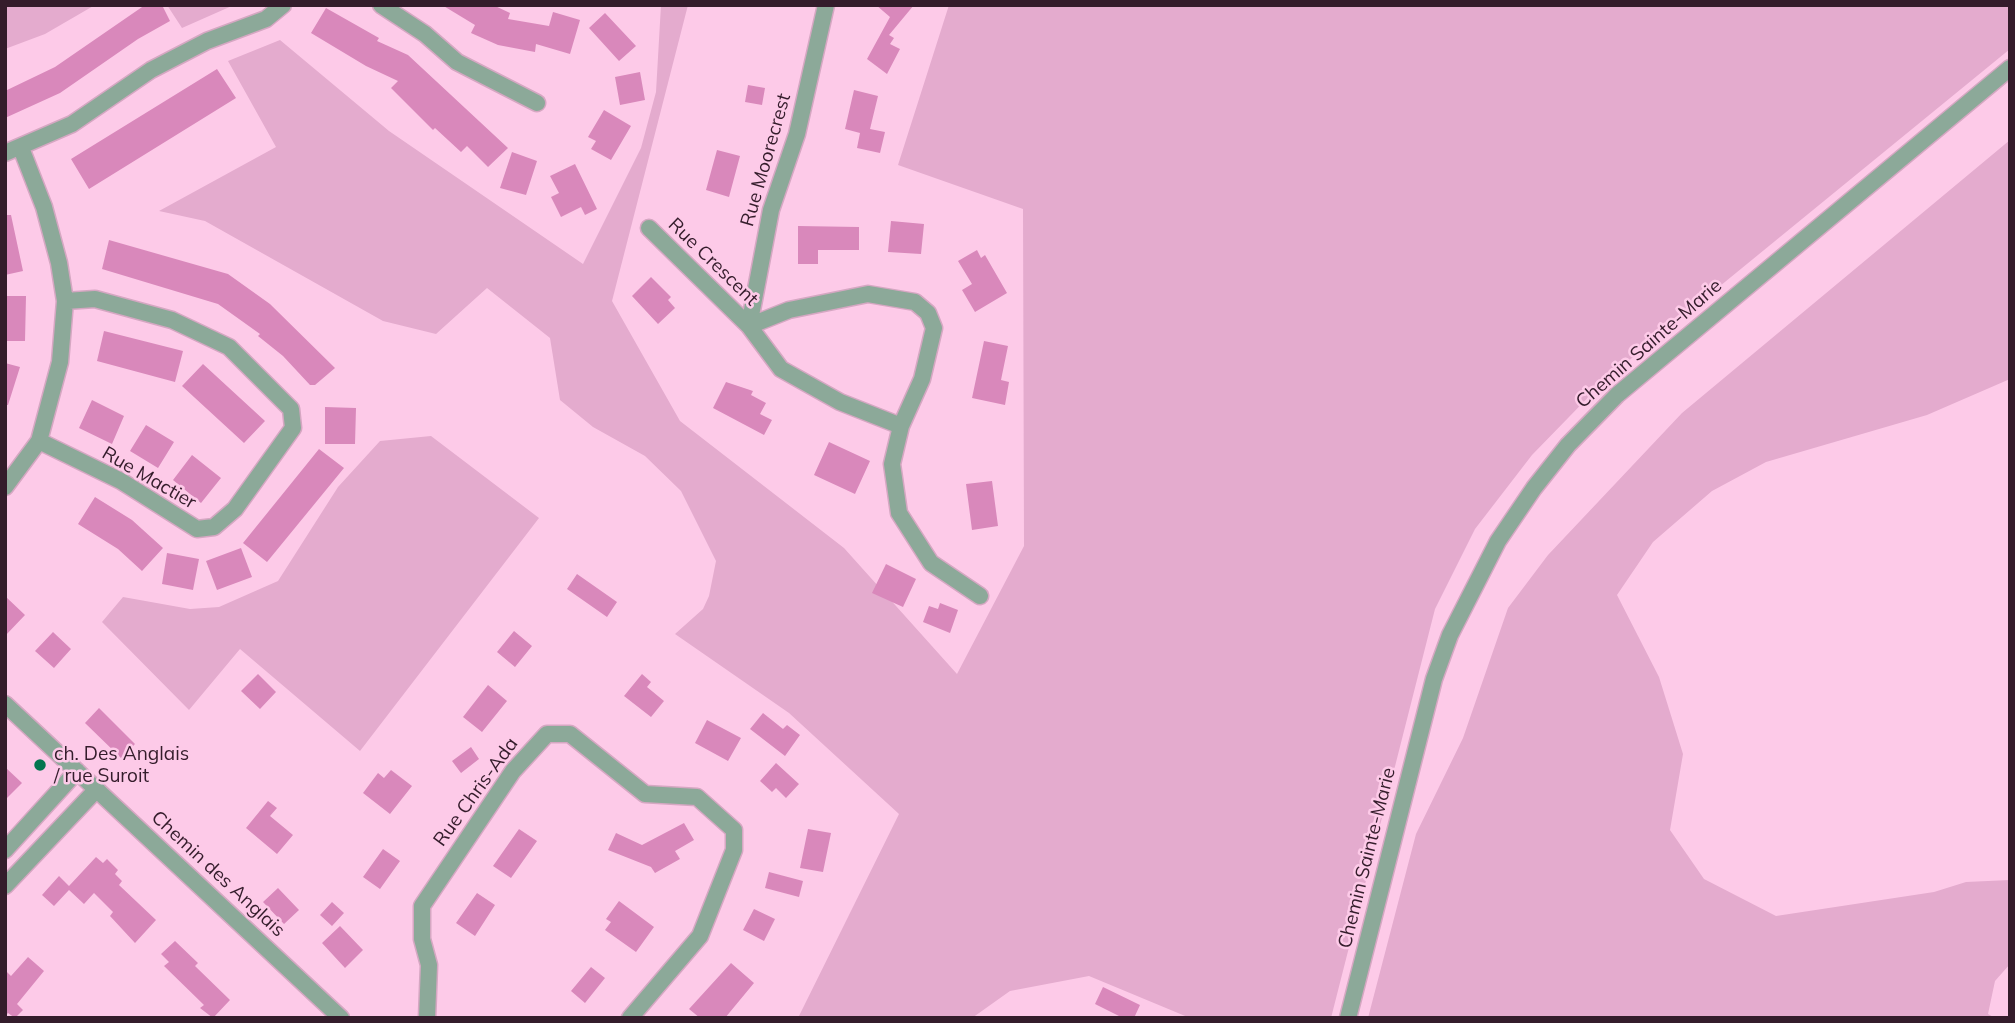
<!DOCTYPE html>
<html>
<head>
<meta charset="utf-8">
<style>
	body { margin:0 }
	#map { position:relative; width:2015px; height:1023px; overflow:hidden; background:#fdcae8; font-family:Mulish,sans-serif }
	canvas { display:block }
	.frame { position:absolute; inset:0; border:7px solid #341c2b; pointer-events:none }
</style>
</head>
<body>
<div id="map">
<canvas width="2015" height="1023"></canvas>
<div class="frame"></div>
</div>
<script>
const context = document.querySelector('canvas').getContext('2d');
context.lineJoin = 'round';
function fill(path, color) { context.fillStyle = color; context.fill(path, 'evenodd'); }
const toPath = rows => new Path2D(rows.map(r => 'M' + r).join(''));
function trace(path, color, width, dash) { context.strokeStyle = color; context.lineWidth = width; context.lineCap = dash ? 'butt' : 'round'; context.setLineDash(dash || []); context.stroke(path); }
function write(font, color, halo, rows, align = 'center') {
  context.font = font + ' Mulish,sans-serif'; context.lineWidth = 5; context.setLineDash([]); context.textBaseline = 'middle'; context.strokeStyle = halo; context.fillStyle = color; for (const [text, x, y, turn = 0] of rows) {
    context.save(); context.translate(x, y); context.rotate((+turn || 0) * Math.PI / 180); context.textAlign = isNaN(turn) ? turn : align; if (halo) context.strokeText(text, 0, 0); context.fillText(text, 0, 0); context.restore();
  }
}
const green = toPath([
	[5,5,95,5,45,34,5,49],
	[167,5,234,5,182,28],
	[661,5,688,5,612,301,680,421,844,548,957,674,1024,546,1023,209,898,165,949,5,2010,5,2010,49,1605,380,1532,455,1475,529,1435,609,1331,1018,1190,1018,1089,976,1010,991,972,1018,798,1018,899,814,789,713,675,634,703,609,709,596,716,561,681,491,645,456,593,427,560,400,550,338,487,288,436,334,383,321,205,221,159,211,276,147,228,61,280,40,389,131,583,264,641,148,656,92],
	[2010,140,2010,379,1927,415,1766,462,1712,491,1653,542,1617,595,1659,677,1683,754,1670,830,1704,879,1776,916,1934,892,1966,882,2010,880,2010,964,1995,981,1988,1014,1995,1018,1368,1018,1416,834,1463,738,1508,608,1548,555,1682,413],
	[431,436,539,518,360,751,240,649,189,710,102,622,123,597,190,609,219,607,278,581,338,487,380,441]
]);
const building = toPath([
	[145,5,162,5,170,21,138,39,60,93,5,118,5,91,55,67],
	[442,5,493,5,510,13,508,19,549,26,553,12,580,20,570,54,536,44,535,52,498,45,471,33,475,25],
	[876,5,914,5,889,35,894,38,890,44,900,49,887,74,867,59,890,17],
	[326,8,379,38,377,41,408,55,508,148,488,167,467,146,461,152,435,128,433,130,391,88,398,81,366,66,311,33],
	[605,13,636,46,619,61,589,28],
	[217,69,236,98,89,189,71,159],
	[640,72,645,100,620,105,615,77],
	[748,85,765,88,762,105,745,102],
	[854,90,878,96,870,129,885,132,880,153,857,148,860,133,845,129],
	[604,110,631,126,611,160,591,149,596,141,588,137],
	[717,150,740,156,729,197,706,190],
	[512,152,537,161,526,195,500,188],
	[575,164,597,209,585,215,581,207,561,217,551,197,559,193,550,176],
	[5,215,11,215,23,271,5,275],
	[891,221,924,224,921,254,888,252],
	[798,226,859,227,859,250,818,250,818,264,798,264],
	[109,240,228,274,270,304,335,368,315,385,310,385,283,356,258,336,260,334,218,304,102,269],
	[977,250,981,258,985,255,1007,293,975,312,962,290,972,284,958,261],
	[651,277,671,297,668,300,675,308,658,324,632,296],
	[5,296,26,296,25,341,5,341],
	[104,331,183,351,175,382,97,361],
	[984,341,1008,346,1001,380,1009,382,1005,405,972,398],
	[5,363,20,367,8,405,5,405],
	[203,364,265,421,244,443,182,386],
	[726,382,753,391,751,395,766,403,760,414,772,420,764,435,713,408],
	[92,400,124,416,112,444,79,428],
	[325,407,356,408,355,444,325,444],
	[146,425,174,442,158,468,130,451],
	[829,442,870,461,855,494,814,475],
	[319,449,344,468,267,562,243,543],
	[192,455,221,478,201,503,173,480],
	[992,481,998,526,972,530,966,484],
	[95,497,132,520,163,548,142,571,118,549,78,524],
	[241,548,252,577,217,590,206,561],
	[167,553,199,559,193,590,162,584],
	[886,564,916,579,903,607,872,593],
	[577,574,617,602,607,617,567,589],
	[5,596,25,615,5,636],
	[940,603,958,610,950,633,923,622,929,606,938,609],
	[514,631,532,646,515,667,497,652],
	[53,632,71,649,54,668,35,651],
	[258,674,276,692,260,709,241,691],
	[642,674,651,682,647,687,664,701,651,717,624,696],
	[488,685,507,701,482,732,463,717],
	[99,708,135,744,121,758,85,723],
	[763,713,783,729,787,725,800,735,785,756,750,729],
	[707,720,741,738,728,761,695,743],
	[471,747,479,759,461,773,452,761],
	[776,763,799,784,786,798,776,788,772,792,760,781],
	[5,767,22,783,5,800],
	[391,770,412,786,390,814,363,793,378,773,384,778],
	[268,801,277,808,270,816,293,835,277,854,246,828],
	[684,823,694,840,675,851,680,859,655,873,651,867,608,850,616,833,642,845],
	[519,829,537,841,511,878,493,866],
	[808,829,831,833,823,872,800,868],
	[383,849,400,861,380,889,363,877],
	[96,857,103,863,107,859,118,870,115,874,122,881,119,885,156,920,135,943,110,916,113,912,94,893,84,904,69,890,54,906,42,895,59,876,69,886],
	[769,872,803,881,799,897,765,888],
	[278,888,299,910,284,924,263,902],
	[477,893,495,905,475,936,456,923],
	[619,901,654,927,636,952,605,930,611,922,606,919],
	[332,902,344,913,332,926,320,915],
	[754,909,775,919,764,941,743,930],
	[340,926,363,950,345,968,322,943],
	[175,941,198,963,195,966,230,1000,213,1018,200,1008,204,1005,164,966,169,962,161,954],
	[28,957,44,971,17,1004,23,1010,15,1018,8,1013,5,1016,5,970,11,976],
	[731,963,754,983,725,1018,700,1018,689,1009],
	[591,967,605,978,585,1003,571,991],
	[1103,987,1140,1005,1134,1018,1123,1018,1095,1004]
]);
const minor = toPath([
	[381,5,425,34,457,62,537,103],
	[5,153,72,124,151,70,207,41,266,19,283,5],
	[649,228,749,326,781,369,840,402,901,426,922,379,934,328,928,313,915,302,868,294,789,310,749,326],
	[749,326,771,210,797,134,826,5],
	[901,426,892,464,899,513,931,563,980,596],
	[39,441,121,481,197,529,214,527,235,509,293,428,291,409,229,347,172,320,95,299,65,301],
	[5,487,39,441,60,362,65,301,59,263,44,207,21,148],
	[5,704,341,1018],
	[5,850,77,771],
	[5,886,97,789],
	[427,1018,429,965,422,939,422,906,513,771,547,734,570,734,645,794,697,797,734,830,734,850,700,936,630,1018],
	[1348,1018,1434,679,1450,635,1498,541,1534,488,1568,445,1617,395,2010,68]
]);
const markers = [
	[40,765,7,"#04754f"]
];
const streetNames = [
	["Rue Moorecrest",766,160,-74],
	["Rue Crescent",713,262,44],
	["Chemin Sainte-Marie",1649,344,-41],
	["Rue Mactier",149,478,30],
	["Rue Chris-Ada",476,792,-54],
	["Chemin Sainte-Marie",1367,858,-76],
	["Chemin des Anglais",218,874,43]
];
const poiNames = [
	["ch. Des Anglais",54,754],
	["/ rue Suroit",54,776]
];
fill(green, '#e4abce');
fill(building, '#d988bb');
trace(minor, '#d5a7c2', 19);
trace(minor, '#8ca999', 16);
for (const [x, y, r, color] of markers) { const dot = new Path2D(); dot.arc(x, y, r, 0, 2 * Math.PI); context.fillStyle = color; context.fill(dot); trace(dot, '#fdcae8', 2.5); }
write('19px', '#341c2b', '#fdcae8', streetNames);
write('19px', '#341c2b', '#fdcae8', poiNames, 'left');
</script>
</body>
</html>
